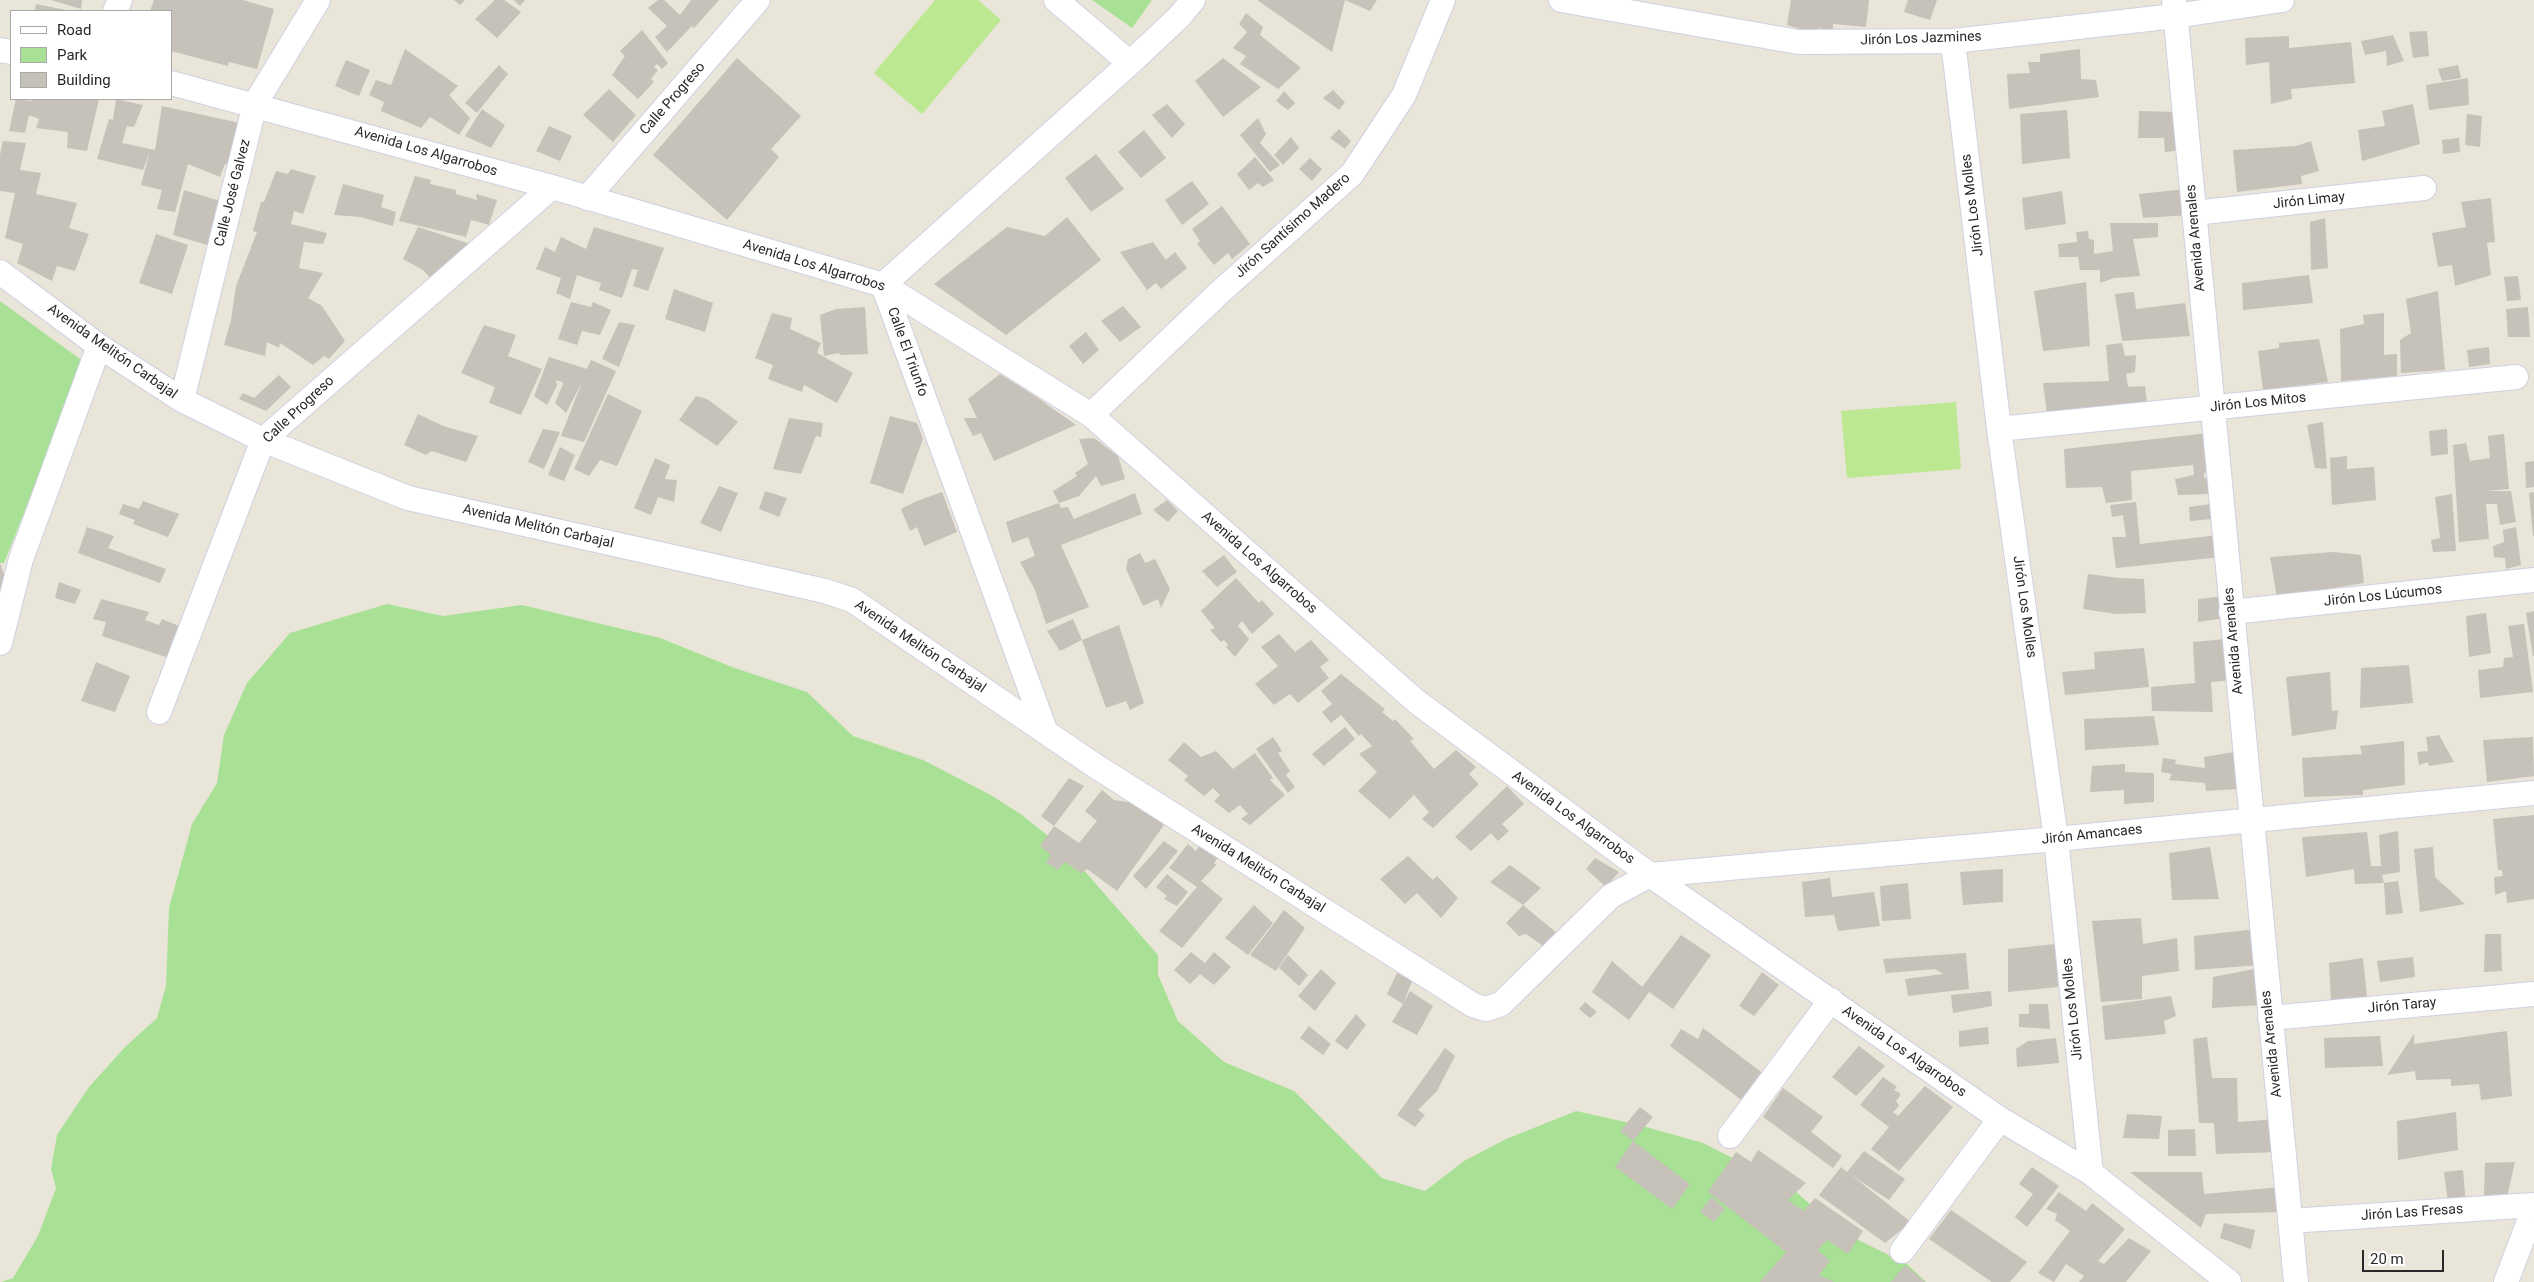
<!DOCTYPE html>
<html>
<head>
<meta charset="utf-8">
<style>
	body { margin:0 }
	#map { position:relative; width:2534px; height:1282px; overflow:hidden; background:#eae5d9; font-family:Roboto,sans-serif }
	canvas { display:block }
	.legend { position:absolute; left:10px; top:10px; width:162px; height:90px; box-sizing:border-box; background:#fff; border:1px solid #a9a9a9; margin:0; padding:6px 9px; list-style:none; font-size:15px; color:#282828 }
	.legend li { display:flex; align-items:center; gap:10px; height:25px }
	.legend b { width:25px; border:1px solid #a9a9a9 }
	.scale { position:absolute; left:2362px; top:1250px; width:82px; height:22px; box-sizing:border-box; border:2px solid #282828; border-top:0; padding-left:6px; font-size:15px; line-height:18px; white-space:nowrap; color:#282828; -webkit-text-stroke:4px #fff; paint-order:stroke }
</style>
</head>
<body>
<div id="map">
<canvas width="2534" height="1282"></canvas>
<ul class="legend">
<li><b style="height:6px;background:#fff"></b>Road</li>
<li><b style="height:14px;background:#a8e196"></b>Park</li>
<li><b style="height:14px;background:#c6c1b9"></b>Building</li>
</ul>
<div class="scale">20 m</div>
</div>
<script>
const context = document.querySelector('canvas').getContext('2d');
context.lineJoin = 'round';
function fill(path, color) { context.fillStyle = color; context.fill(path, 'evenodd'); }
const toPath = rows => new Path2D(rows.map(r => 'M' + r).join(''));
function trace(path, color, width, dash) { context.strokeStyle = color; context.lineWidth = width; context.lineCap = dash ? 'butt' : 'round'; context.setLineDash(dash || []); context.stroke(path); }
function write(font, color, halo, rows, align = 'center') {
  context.font = font + ' Roboto,sans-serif'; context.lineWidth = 5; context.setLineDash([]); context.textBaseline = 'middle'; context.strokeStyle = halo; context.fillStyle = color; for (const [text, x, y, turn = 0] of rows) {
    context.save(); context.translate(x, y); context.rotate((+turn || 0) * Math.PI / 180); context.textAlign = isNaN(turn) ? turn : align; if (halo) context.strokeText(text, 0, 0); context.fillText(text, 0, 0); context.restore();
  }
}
const green = toPath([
	[1092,0,1152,0,1132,28],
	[0,301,84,362,4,563,0,563],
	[387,604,443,616,522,605,660,638,732,667,807,692,853,736,923,760,989,794,1022,815,1068,852,1158,955,1158,975,1178,1021,1224,1062,1294,1091,1382,1178,1425,1191,1464,1161,1506,1139,1576,1111,1639,1125,1703,1143,1793,1189,1840,1231,1907,1264,1926,1282,1,1282,13,1278,38,1236,56,1188,51,1169,57,1135,89,1087,125,1047,157,1018,166,986,169,908,192,824,217,783,224,735,247,683,290,633]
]);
const pitch = toPath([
	[935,0,978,0,1001,20,922,114,874,73],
	[1956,402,1961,469,1847,478,1841,411]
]);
const building = toPath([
	[51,0,82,0,81,9],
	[154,0,243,0,274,9,257,69,229,62,228,66,171,51,171,11,150,11],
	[454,0,465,0,460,5],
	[495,0,504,0,521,12,497,38,475,19],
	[514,0,525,0,520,6],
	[658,0,664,0,680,15,691,0,719,0,694,28,692,26,667,52,655,37,667,26,648,8],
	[1257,0,1377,0,1370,11,1345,0,1332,52],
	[1791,0,1869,0,1866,27,1833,24,1833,32,1819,28,1814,33,1787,25],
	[1908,0,1937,0,1930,20,1904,12],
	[36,4,66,10,65,11,35,11],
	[1246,13,1263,27,1260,35,1301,68,1278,89,1240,64,1246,56,1233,48,1247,32,1239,24],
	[642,30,668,63,662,69,657,64,654,67,658,70,651,79,654,82,638,99,612,75,625,56,620,51],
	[2427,31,2429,56,2413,58,2409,32],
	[2393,35,2404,61,2387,66,2386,51,2365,55,2361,41],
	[2289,36,2289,48,2351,42,2355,83,2291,89,2292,99,2271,104,2269,62,2246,65,2245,38],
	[405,49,458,86,449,95,470,118,459,135,430,117,421,128,381,111,384,102,369,95,376,80,391,85],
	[2080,49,2081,79,2096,80,2099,97,2009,109,2007,74,2030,73,2028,62,2040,62,2040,54],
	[737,58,801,116,771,149,779,157,727,220,653,155],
	[1223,58,1261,87,1223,117,1195,81],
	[346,60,370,70,359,96,335,86],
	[499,65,508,74,477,113,465,103],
	[2458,65,2461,78,2442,81,2438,69],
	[2468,78,2469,105,2429,110,2426,85],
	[609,89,636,115,613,142,583,115],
	[1333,90,1345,102,1339,110,1323,98],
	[1284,91,1295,103,1288,110,1276,101],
	[16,99,32,101,32,99,99,99,87,151,67,148,68,132,36,128,39,119,29,115,25,133,9,131],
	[116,99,143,105,134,127,127,126,122,143,155,150,162,106,240,123,232,166,225,164,220,177,188,164,175,212,157,209,162,190,141,185,150,151,143,170,97,159,109,119,113,120],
	[1167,104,1185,124,1172,138,1152,115],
	[2413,104,2420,144,2362,161,2358,130,2385,126,2382,111],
	[482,109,505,125,491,148,465,136],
	[2067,110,2070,158,2022,164,2020,114],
	[2139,111,2181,112,2184,150,2165,152,2164,138,2138,138],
	[2467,114,2482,116,2480,147,2465,145],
	[1258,118,1266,134,1260,143,1280,165,1270,172,1240,135],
	[549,126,572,136,560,161,536,151],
	[1339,129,1351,141,1345,149,1330,138],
	[1144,130,1166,158,1141,178,1118,152],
	[1291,137,1299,148,1283,165,1274,155],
	[2459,138,2460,152,2443,154,2442,140],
	[3,141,26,143,20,170,41,173,36,194,77,203,69,228,89,234,75,271,57,266,52,281,17,263,23,244,5,238,15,193,0,191,0,155],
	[2311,141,2319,171,2301,176,2302,184,2237,192,2233,150,2296,146],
	[1096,154,1124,189,1091,212,1065,178],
	[1255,157,1274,180,1263,187,1258,183,1249,190,1237,174],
	[1310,158,1322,169,1312,181,1299,169],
	[291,169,316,176,303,214,294,211,291,224,327,233,323,244,304,242,299,268,323,273,308,298,322,306,345,341,329,359,324,356,313,365,280,343,279,348,267,342,265,356,224,345,231,320,236,286,257,232,253,231,261,202,264,202,276,171,288,174],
	[415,176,431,180,430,184,456,190,456,194,477,200,476,194,497,200,489,225,471,220,466,237,399,221],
	[1192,181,1209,204,1182,225,1165,200],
	[343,184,384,195,381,207,396,212,393,226,360,217,334,215],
	[2185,189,2189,215,2143,218,2139,194],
	[184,190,223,202,211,246,173,235],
	[2062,191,2066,224,2025,230,2022,198],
	[2491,198,2495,242,2487,243,2491,275,2455,286,2452,265,2438,267,2432,233,2466,227,2461,202],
	[1222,206,1250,244,1232,259,1228,253,1214,265,1197,244,1200,241,1192,229],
	[1067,217,1101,260,1006,335,934,284,1007,227,1045,236],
	[2325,218,2328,268,2311,270,2310,222],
	[2110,223,2158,223,2158,237,2133,239,2140,276,2114,278,2100,283,2100,270,2080,270,2078,257,2059,257,2058,244,2077,242,2076,232,2088,231,2089,239,2094,240,2094,254,2113,251],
	[418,227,470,244,430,278,423,270,403,259],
	[594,227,664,248,648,291,633,286,638,270,632,269,622,298,599,290,601,283,577,275,570,299,556,293,561,278,536,269,545,247,555,252,561,237,586,249],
	[156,234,188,245,172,294,139,283],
	[1153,242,1166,260,1175,252,1187,268,1161,289,1156,283,1147,290,1120,252],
	[2309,275,2313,303,2243,310,2242,283],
	[2518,276,2521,300,2507,301,2504,277],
	[2086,282,2090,346,2043,351,2034,291],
	[674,289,713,303,705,332,665,319],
	[2438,291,2445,370,2401,373,2400,340,2411,333,2406,299],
	[2134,292,2136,309,2185,303,2190,336,2122,341,2115,294],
	[571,302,591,307,593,302,611,310,600,335,582,331,577,345,558,339],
	[1123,306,1141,327,1120,342,1101,321],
	[865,307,868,354,840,355,839,353,824,356,820,315,836,309],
	[2528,307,2530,337,2508,337,2506,309],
	[772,313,792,318,790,329,821,343,817,353,853,373,837,403,804,385,802,392,768,379,773,365,755,358],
	[2384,313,2384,355,2397,354,2397,376,2341,381,2340,329,2364,324,2363,315],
	[619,322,635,325,619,367,602,359],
	[484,325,516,335,508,356,542,369,521,415,489,403,495,387,461,373],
	[1086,332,1099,350,1083,364,1069,346],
	[2319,339,2328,382,2263,390,2258,351,2279,348,2279,343],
	[2122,343,2125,356,2136,355,2135,372,2126,374,2128,387,2145,386,2147,403,2047,413,2043,383,2109,381,2106,345],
	[2489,347,2490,364,2469,367,2467,350],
	[549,357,587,369,591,360,616,371,584,442,561,436,582,382,566,413,555,403,563,384,562,382,556,380,557,386,547,405,534,396],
	[1000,374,1035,396,1076,425,994,461,981,433,973,436,964,418,977,418,968,399],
	[279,375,291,387,266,411,239,399,243,393,254,398],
	[608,394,642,411,617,466,600,460,589,476,574,469],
	[696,396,707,399,738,422,717,446,679,420],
	[418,414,443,426,478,436,466,462,432,451,426,455,404,445],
	[890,416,917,423,923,439,903,494,870,483],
	[789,418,823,423,821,437,816,436,801,474,773,469],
	[2323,422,2327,469,2315,468,2307,425],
	[543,429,560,432,544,469,528,462],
	[2447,429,2448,454,2431,456,2429,431],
	[2209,433,2210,472,2204,473,2204,478,2210,477,2210,494,2178,495,2175,479,2194,475,2193,465,2131,471,2132,500,2106,503,2102,487,2066,488,2064,449],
	[2504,434,2509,489,2485,491,2511,491,2516,522,2500,525,2497,504,2486,504,2489,539,2459,542,2453,445,2466,443,2470,461,2490,458,2488,436],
	[1094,438,1118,456,1125,479,1101,486,1096,476,1079,496,1059,503,1053,491,1077,476,1075,473,1088,464,1079,439],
	[560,447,575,455,564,481,548,475],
	[2347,456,2347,469,2374,467,2376,500,2332,505,2330,458],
	[655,458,670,465,665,479,677,480,674,502,658,497,651,515,634,508],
	[2534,461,2534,487,2526,488,2525,462],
	[719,486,738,493,721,532,700,523],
	[765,491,787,498,779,517,759,509],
	[942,492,957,532,924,546,917,527,910,531,901,509,917,501],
	[2534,492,2534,536,2533,536,2529,493],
	[1135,493,1142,514,1061,545,1089,607,1046,624,1035,590,1020,562,1035,556,1028,537,1012,543,1006,522,1059,503,1061,508,1068,507,1074,519],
	[2452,494,2456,551,2433,552,2431,540,2440,538,2435,497],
	[1167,500,1178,511,1168,522,1153,510],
	[143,501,179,514,168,537,133,524,135,520,119,514,123,504,139,509],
	[2136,502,2140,544,2219,535,2221,557,2116,568,2112,537,2126,537,2123,515,2112,517,2110,505],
	[2211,504,2212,519,2190,521,2189,507],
	[87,527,114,536,108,548,166,569,160,583,78,553],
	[2516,527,2521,565,2506,569,2505,558,2494,557,2493,546,2504,542,2503,530],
	[2333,552,2361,555,2364,583,2277,597,2270,557],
	[1140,553,1145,563,1155,559,1170,589,1161,608,1158,599,1143,606,1126,569,1128,559],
	[1224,555,1237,572,1217,587,1202,571],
	[0,563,10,592,0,617],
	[2088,574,2119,578,2144,579,2146,613,2116,614,2083,609],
	[1236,578,1259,603,1262,600,1274,614,1252,634,1242,621,1238,626,1249,639,1235,657,1226,647,1228,645,1224,640,1221,642,1210,630,1215,628,1201,611],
	[59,582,81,590,75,604,55,598],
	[2225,596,2226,618,2198,622,2198,599],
	[101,599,149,612,145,620,159,625,162,619,179,626,175,642,178,661,102,636,106,622,93,619],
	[2534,611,2534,656,2533,656,2526,613],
	[2486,613,2491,653,2469,657,2466,616],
	[1073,619,1082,640,1060,651,1047,631],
	[2524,624,2533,692,2480,698,2478,670,2503,667,2504,658,2513,657,2508,626],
	[1119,625,1144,703,1130,710,1126,701,1106,708,1082,640],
	[1279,634,1295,652,1311,640,1329,660,1320,667,1329,678,1298,703,1290,694,1274,705,1255,684,1278,666,1261,647],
	[2226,639,2233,680,2211,682,2213,712,2152,711,2151,687,2195,683,2193,642],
	[2144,648,2149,687,2065,695,2062,672,2095,669,2094,652],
	[96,662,130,676,115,712,81,701],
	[2409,665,2413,703,2360,708,2361,668],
	[2330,672,2332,711,2338,710,2336,729,2292,736,2286,677],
	[1341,674,1385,709,1382,712,1393,721,1395,719,1414,739,1410,741,1434,769,1456,750,1476,767,1469,774,1479,784,1433,828,1422,819,1429,812,1414,795,1390,819,1358,791,1377,772,1359,754,1372,746,1361,734,1359,736,1341,715,1331,723,1322,712,1332,704,1321,691],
	[2154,716,2159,745,2085,750,2084,719],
	[1345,727,1355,739,1324,766,1312,754],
	[2439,735,2454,762,2429,766,2428,762,2419,765,2417,752,2428,751,2426,737],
	[1273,737,1282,751,1278,753,1290,771,1286,775,1295,787,1288,793,1256,749],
	[2533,737,2534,776,2487,782,2483,740],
	[2404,741,2405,785,2363,790,2363,795,2304,797,2302,758,2362,754,2360,746],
	[1184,742,1201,757,1216,751,1233,769,1255,753,1273,778,1270,780,1285,795,1250,825,1241,819,1248,814,1240,805,1229,813,1214,801,1220,795,1213,788,1204,796,1184,780,1188,776,1168,760],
	[2235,752,2238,789,2206,791,2205,783,2169,780,2172,774,2161,772,2163,758,2176,760,2175,764,2205,768,2204,757],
	[2125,764,2125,772,2154,773,2154,802,2124,804,2124,790,2090,792,2092,766],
	[1069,778,1084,786,1054,826,1079,843,1097,821,1085,811,1102,790,1114,800,1134,803,1164,825,1117,891,1087,869,1081,873,1065,862,1057,870,1046,862,1051,855,1040,846,1054,826,1041,816],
	[1507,786,1524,804,1502,824,1509,831,1498,841,1491,833,1471,851,1455,837],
	[2534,815,2534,899,2507,903,2506,891,2495,895,2494,877,2503,876,2502,870,2498,870,2493,819],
	[2398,831,2400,872,2382,875,2384,883,2398,881,2403,913,2386,915,2384,883,2355,884,2354,869,2306,877,2302,837,2367,832,2371,866,2381,866,2379,835],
	[1205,837,1224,849,1214,863,1216,865,1201,881,1223,899,1182,948,1159,931,1197,887,1169,868,1188,844,1196,851],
	[1164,841,1178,851,1146,889,1133,876],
	[2210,847,2219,899,2172,900,2169,853],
	[2433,847,2435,877,2465,904,2420,912,2414,849],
	[1408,856,1433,880,1437,876,1458,898,1441,918,1417,893,1405,904,1380,879],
	[1595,858,1619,872,1606,887,1586,869],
	[1510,865,1541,888,1523,905,1558,934,1543,946,1526,934,1519,936,1506,923,1523,905,1490,882],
	[2003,869,2003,902,1963,905,1960,872],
	[1167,874,1188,892,1177,906,1164,899,1167,896,1156,887],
	[1830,878,1832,897,1874,892,1880,926,1838,931,1834,915,1805,917,1802,882],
	[1908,883,1911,919,1882,921,1880,886],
	[1254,905,1273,923,1248,955,1225,938],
	[1284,910,1305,928,1276,971,1250,955],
	[2141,918,2143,944,2177,938,2179,971,2142,976,2142,999,2101,1002,2092,921],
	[2256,929,2260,965,2195,970,2194,936],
	[2485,934,2501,934,2502,971,2484,972],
	[1681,935,1711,955,1673,1009,1649,992,1629,1020,1592,992,1612,961,1642,987],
	[2055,944,2058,987,2008,992,2008,949],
	[1191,952,1205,963,1214,952,1231,967,1214,985,1200,974,1190,984,1174,970],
	[1966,953,1969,989,1908,996,1905,979,1943,974,1935,969,1886,973,1883,959],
	[1288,955,1308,975,1299,986,1279,968],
	[2413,957,2415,977,2380,982,2377,961],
	[2363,958,2367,997,2331,1001,2329,963],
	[2259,968,2262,1005,2212,1008,2213,977],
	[1321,969,1336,983,1315,1011,1298,996],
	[1762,972,1779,985,1754,1016,1739,1006],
	[1397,973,1412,981,1403,1004,1410,991,1433,1006,1417,1035,1392,1022,1403,1004,1387,994],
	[1991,991,1992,1006,1953,1013,1951,995],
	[2171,996,2176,1016,2164,1021,2166,1034,2105,1040,2102,1006],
	[1585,1002,1597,1012,1590,1018,1579,1009],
	[2029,1004,2048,1004,2050,1029,2019,1027,2019,1014,2029,1014],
	[1356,1014,1366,1025,1347,1050,1335,1041],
	[1309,1026,1331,1044,1323,1055,1300,1038],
	[1988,1027,1989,1044,1959,1047,1959,1031],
	[1703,1028,1765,1075,1744,1102,1670,1046,1681,1029,1698,1039],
	[2507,1031,2512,1096,2481,1100,2479,1084,2451,1086,2451,1079,2416,1080,2415,1071,2387,1075,2414,1034,2414,1044],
	[2380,1036,2383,1066,2325,1068,2324,1038],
	[2207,1037,2212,1078,2237,1078,2238,1122,2277,1119,2280,1152,2216,1154,2214,1123,2199,1123,2193,1039],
	[2056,1038,2059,1063,2017,1067,2016,1049,2028,1041],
	[1859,1046,1885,1066,1856,1096,1832,1077],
	[1445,1048,1455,1056,1437,1091,1418,1110,1425,1115,1415,1127,1397,1115],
	[1883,1077,1897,1087,1894,1090,1901,1094,1896,1101,1899,1106,1893,1112,1898,1116,1925,1086,1953,1107,1899,1171,1871,1149,1889,1127,1860,1105],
	[1783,1088,1823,1117,1811,1132,1842,1156,1833,1168,1763,1117],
	[1640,1107,1653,1117,1633,1141,1620,1131],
	[2456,1112,2458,1150,2398,1160,2397,1121],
	[2127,1114,2162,1116,2159,1139,2123,1138],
	[2195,1129,2196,1156,2168,1156,2168,1130],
	[1633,1141,1690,1184,1672,1209,1615,1167],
	[1758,1150,1806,1183,1788,1200,1804,1211,1815,1198,1863,1231,1848,1254,1827,1240,1818,1250,1830,1261,1819,1275,1834,1282,1760,1282,1786,1252,1708,1192,1736,1152,1751,1162],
	[1864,1151,1905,1179,1889,1200,1851,1175,1911,1222,1885,1243,1819,1195,1841,1167,1847,1172],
	[2515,1162,2507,1197,2484,1196,2485,1163],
	[2032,1167,2059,1186,2027,1227,2015,1217,2033,1194,2019,1184],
	[2463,1170,2466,1205,2448,1203,2444,1172],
	[2130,1172,2202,1172,2204,1194,2281,1187,2283,1212,2206,1214,2201,1228],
	[2059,1192,2086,1211,2092,1203,2125,1229,2098,1261,2104,1264,2129,1238,2151,1251,2126,1282,2079,1282,2084,1276,2066,1264,2054,1282,2038,1273,2070,1231,2055,1220,2057,1214,2046,1209],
	[1712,1197,1725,1209,1713,1222,1700,1211],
	[1951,1210,2027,1262,2010,1282,1992,1282,1929,1239],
	[2224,1223,2255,1230,2251,1249,2220,1238],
	[1905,1265,1925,1282,1891,1282]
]);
const street = toPath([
	[1056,0,1130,63],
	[1561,0,1798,42,1953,41,2175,16,2282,0],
	[2174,0,2296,1282],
	[115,11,120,0],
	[1953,41,1999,429,2056,839,2091,1173],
	[0,50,11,52],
	[171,83,552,187,883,285,1091,415,1417,702,1650,875,2000,1119,2091,1173,2229,1282],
	[587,198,758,0],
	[2194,213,2424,188],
	[0,272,99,346,182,400,263,440,408,498,825,591,852,600,1094,765,1473,1005,1486,1009,1501,1004,1611,896,1650,875,2056,839,2534,793],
	[182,400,255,104,318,0],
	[1091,415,1219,293,1352,174,1404,95,1443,0],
	[1999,429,2516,377],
	[2231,612,2534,580],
	[0,643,21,559,99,346],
	[159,712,263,440,552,187],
	[1045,730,883,285,1130,63,1179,17,1193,0],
	[2270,1018,2534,994],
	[1730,1136,1831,1000],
	[2290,1221,2534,1205],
	[1902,1251,2000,1119],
	[2506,1282,2534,1208]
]);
const streetNames = [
	["Jirón Los Jazmines",1921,39,-2],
	["Calle Progreso",673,99,-49],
	["Avenida Los Algarrobos",426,152,16],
	["Calle José Galvez",233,193,-76],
	["Jirón Limay",2309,201,-6],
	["Jirón Los Molles",1973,205,-97],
	["Jirón Santísimo Madero",1293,226,-42],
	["Avenida Arenales",2196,238,-95],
	["Avenida Los Algarrobos",814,266,17],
	["Avenida Melitón Carbajal",112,352,35],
	["Calle El Triunfo",907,352,70],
	["Jirón Los Mitos",2258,403,-6],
	["Calle Progreso",299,410,-43],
	["Avenida Melitón Carbajal",538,527,13],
	["Avenida Los Algarrobos",1259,563,41],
	["Jirón Los Lúcumos",2383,596,-6],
	["Jirón Los Molles",2024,607,82],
	["Avenida Arenales",2234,641,-95],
	["Avenida Melitón Carbajal",920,647,34],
	["Avenida Los Algarrobos",1573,818,36],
	["Jirón Amancaes",2092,835,-6],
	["Avenida Melitón Carbajal",1258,869,32],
	["Jirón Taray",2402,1006,-5],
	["Jirón Los Molles",2073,1009,-96],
	["Avenida Arenales",2272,1044,-96],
	["Avenida Los Algarrobos",1904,1052,35],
	["Jirón Las Fresas",2412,1213,-4]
];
fill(green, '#a8e196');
fill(pitch, '#bbe891');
fill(building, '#c6c1b9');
trace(street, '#cfd0e1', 26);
trace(street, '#fff', 24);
write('14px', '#282828', '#fff', streetNames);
</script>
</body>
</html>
